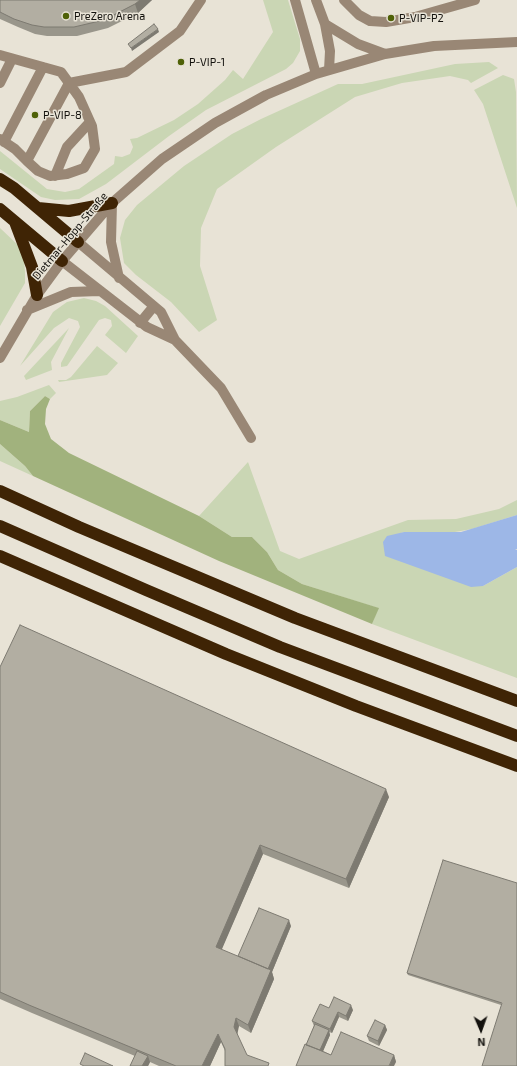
<!DOCTYPE html>
<html>
<head>
<meta charset="utf-8">
<style>
	body { margin:0 }
	#map { position:relative; width:517px; height:1066px; overflow:hidden; background:#e8e3d6; font-family:"Exo 2",sans-serif }
	canvas { display:block }
	.north { position:absolute; left:461px; top:1010px; width:40px; height:40px; -webkit-text-stroke:3px #e8e3d6; paint-order:stroke; rotate:178deg; font-size:11px; font-weight:700; line-height:16px; text-align:center; color:#13110d }
	.north::after { content:''; display:block; margin:auto; width:14px; height:18px; background:#13110d; clip-path:polygon(50% 0,100% 100%,50% 72%,0 100%) }
</style>
</head>
<body>
<div id="map">
<canvas width="517" height="1066"></canvas>
<div class="north">N</div>
</div>
<script>
const context = document.querySelector('canvas').getContext('2d');
context.lineJoin = 'round';
function fill(path, color) { context.fillStyle = color; context.fill(path, 'evenodd'); }
const toPath = rows => new Path2D(rows.map(r => 'M' + r).join(''));
function trace(path, color, width, dash) { context.strokeStyle = color; context.lineWidth = width; context.lineCap = dash ? 'butt' : 'round'; context.setLineDash(dash || []); context.stroke(path); }
function write(font, color, halo, rows, align = 'center') {
  context.font = font + ' "Exo 2",sans-serif'; context.lineWidth = 3; context.setLineDash([]); context.textBaseline = 'middle'; context.strokeStyle = halo; context.fillStyle = color; for (const [text, x, y, turn = 0] of rows) {
    context.save(); context.translate(x, y); context.rotate((+turn || 0) * Math.PI / 180); context.textAlign = isNaN(turn) ? turn : align; if (halo) context.strokeText(text, 0, 0); context.fillText(text, 0, 0); context.restore();
  }
}
const green = toPath([
	[263,0,288,0,300,39,300,51,293,63,286,69,206,110,169,136,106,184,79,199,55,200,41,197,0,169,0,151,47,189,65,192,79,189,114,164,115,156,122,157,130,154,133,147,130,139,137,138,174,120,198,104,225,80,233,70,243,79,273,32],
	[489,62,498,68,471,83,468,80,450,76,402,83,355,97,276,147,217,189,201,228,200,266,217,320,199,332,171,302,136,275,124,263,120,238,125,220,137,205,184,166,232,134,261,119,338,84,362,84,455,64],
	[503,75,514,79,516,92,517,208,483,104,474,90],
	[0,228,19,246,24,259,25,272,25,283,0,326],
	[84,298,96,301,105,306,138,336,126,353,105,335,112,326,111,320,105,318,99,320,67,366,61,367,61,363,80,327,78,321,69,318,54,328,20,366,53,312,67,302],
	[69,328,51,362,52,370,26,380,24,376],
	[97,346,118,363,107,375,59,382,58,380,66,380,71,377],
	[49,385,56,393,50,399,45,396,30,411,29,432,0,420,0,401,17,397],
	[0,444,25,466,33,476,0,461],
	[248,462,280,551,299,559,408,520,456,519,499,509,517,500,517,515,472,529,449,533,404,532,398,534,483,586,517,567,517,678,372,624,378,608,302,584,278,570,267,552,252,537,232,537,199,516]
]);
const forest = toPath([
	[45,396,50,399,46,409,45,424,51,439,69,453,199,516,232,537,252,537,267,552,278,570,302,584,379,608,372,624,219,561,33,476,25,466,0,444,0,420,29,432,30,411]
]);
const water = toPath([
	[517,515,517,549,515,550,517,550,517,567,483,586,471,587,385,556,383,542,387,536,404,532,461,532]
]);
const minor = toPath([
	[295,0,316,74],
	[316,0,325,24,330,51,329,70],
	[344,0,359,15,370,21,386,22,415,17,475,0],
	[325,24,358,44,385,54],
	[0,55,61,72,69,83,126,72,180,31,201,0],
	[0,83,12,59],
	[0,139,15,149,27,161,38,171,50,176,67,174,84,168,95,149,92,126,79,97,69,83,27,161],
	[4,142,43,67],
	[55,176,67,147,90,122],
	[112,203,111,242,119,278],
	[78,242,161,312,175,340,221,388,251,438],
	[62,261,147,327,175,340],
	[27,310,71,292,99,291],
	[140,323,154,306],
	[0,358,37,295,62,261,112,203,162,159,215,123,266,95,316,74,385,54,434,46,517,42]
]);
const highway = toPath([
	[0,179,14,188,78,242],
	[38,208,69,211,112,203],
	[0,209,62,261],
	[15,222,32,267,37,295],
	[0,491,79,527,295,618,517,701],
	[0,526,146,590,280,647,517,736],
	[0,556,226,654,356,706,517,766]
]);
const wall = toPath([
	[0,0,152,0,138,13,108,28,77,36,47,36,35,34,18,27,0,19],
	[0,667,389,797,349,888,263,854,221,950,238,957,291,926,272,972,274,979,251,1033,239,1026,225,1051,221,1042,210,1066,159,1066,150,1062,148,1066,130,1066,135,1056,32,1013,0,999],
	[517,883,501,1005,408,975,407,973],
	[329,1008,353,1010,348,1021,339,1017,332,1033,329,1032,330,1035,323,1051,331,1055,394,1055,396,1062,296,1066,306,1045,314,1026,312,1021],
	[385,1025,387,1030,379,1046,369,1041,367,1036]
]);
const shadedWall = toPath([
	[140,0,152,0,138,13,135,4],
	[158,29,159,32,132,51,131,48],
	[386,789,389,797,349,888,346,879],
	[260,845,263,854,219,956,216,947],
	[289,920,291,926,272,972,274,979,251,1033,248,1025,268,969],
	[351,1005,353,1010,348,1021,346,1016],
	[338,1012,339,1017,332,1033,330,1029],
	[236,1018,239,1026,237,1036,234,1027],
	[385,1025,387,1030,379,1046,378,1041],
	[329,1030,330,1035,321,1056,319,1052],
	[218,1034,221,1042,210,1066,202,1066],
	[394,1055,396,1062,394,1066,389,1066],
	[148,1056,150,1062,148,1066,142,1066]
]);
const building = toPath([
	[0,0,140,0,135,4,104,20,74,27,44,27,32,25,14,19,0,12,0,0],
	[154,24,158,29,131,48,128,44,154,24],
	[20,625,386,789,346,879,260,845,216,947,271,970,248,1025,236,1018,234,1027,247,1055,269,1063,268,1066,225,1066,225,1049,218,1034,202,1066,176,1066,29,1005,0,992,0,667,20,625],
	[443,860,517,883,517,1066,482,1066,502,1003,407,973,443,860],
	[259,908,289,920,268,969,238,956,259,908],
	[334,997,351,1005,346,1016,338,1012,330,1029,312,1021,320,1004,329,1008,334,997],
	[375,1020,385,1025,378,1041,367,1036,375,1020],
	[315,1024,329,1030,320,1050,306,1045,315,1024],
	[341,1032,394,1055,389,1066,296,1066,305,1044,331,1055,341,1032],
	[137,1051,148,1056,142,1066,130,1066,137,1051],
	[85,1053,113,1066,84,1066,80,1064,85,1053]
]);
const markers = [
	[66,16,4,"#4f6107"],
	[391,18,4,"#4f6107"],
	[181,62,4,"#4f6107"],
	[35,115,4,"#4f6107"]
];
const poiNames = [
	["PreZero Arena",74,16],
	["P-VIP-P2",399,18],
	["P-VIP-1",189,62],
	["P-VIP-8",43,115]
];
const streetNames = [
	["Dietmar-Hopp-Straße",70,236,-50]
];
fill(green, '#cad6b4');
fill(forest, '#a1b27d');
fill(water, '#9db7e7');
trace(minor, '#998775', 10);
trace(highway, '#3f2405', 12);
fill(wall, '#99968b');
fill(shadedWall, '#7d7a71');
fill(building, '#b2aea2');
trace(building, '#7d7a71', 1);
for (const [x, y, r, color] of markers) { const dot = new Path2D(); dot.arc(x, y, r, 0, 2 * Math.PI); context.fillStyle = color; context.fill(dot); trace(dot, '#e8e3d6', 1.5); }
write('11px', '#13110d', '#e8e3d6', poiNames, 'left');
write('11px', '#13110d', '#e8e3d6', streetNames);
</script>
</body>
</html>
